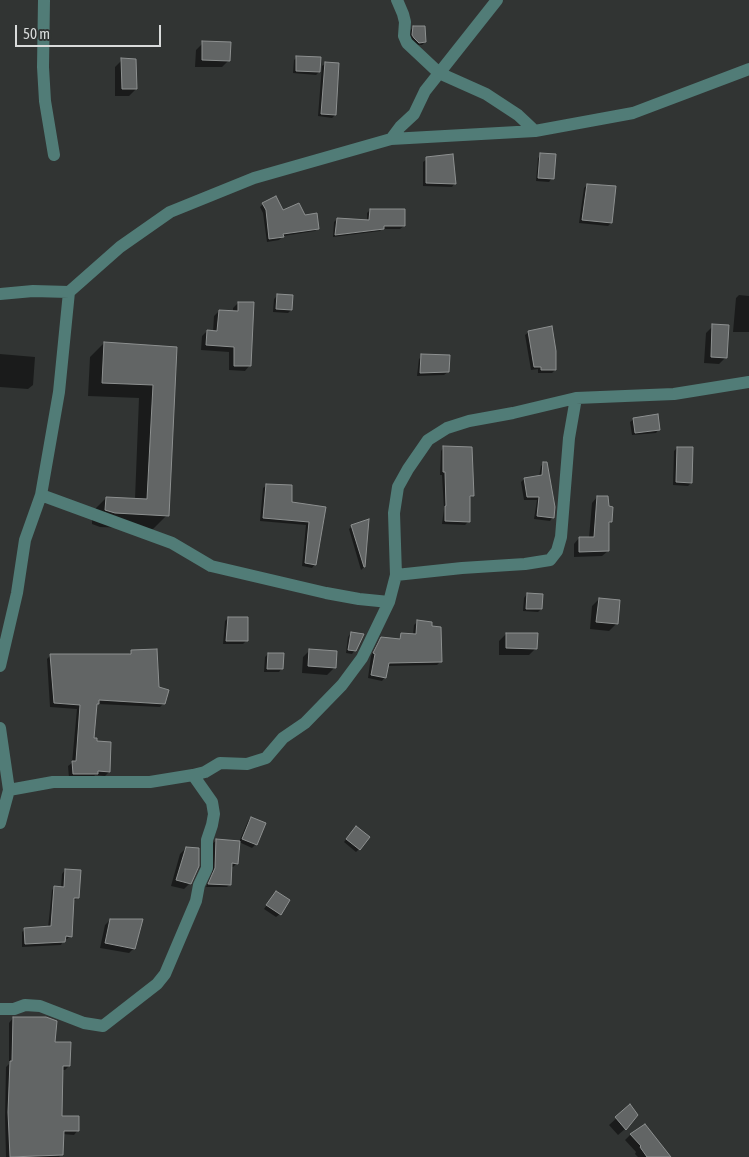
<!DOCTYPE html>
<html>
<head>
<meta charset="utf-8">
<style>
	body { margin:0 }
	#map { position:relative; width:749px; height:1157px; overflow:hidden; background:#313433; font-family:"Asap Condensed",sans-serif }
	canvas { display:block }
	.scale { position:absolute; left:15px; top:25px; width:146px; height:22px; box-sizing:border-box; border:2px solid #d9dbdb; border-top:0; padding-left:6px; font-size:15px; line-height:18px; white-space:nowrap; color:#d9dbdb; -webkit-text-stroke:4px #313433; paint-order:stroke }
</style>
</head>
<body>
<div id="map">
<canvas width="749" height="1157"></canvas>
<div class="scale">50 m</div>
</div>
<script>
const context = document.querySelector('canvas').getContext('2d');
context.lineJoin = 'round';
function fill(path, color) { context.fillStyle = color; context.fill(path, 'evenodd'); }
const toPath = rows => new Path2D(rows.map(r => 'M' + r).join(''));
function trace(path, color, width, dash) { context.strokeStyle = color; context.lineWidth = width; context.lineCap = dash ? 'butt' : 'round'; context.setLineDash(dash || []); context.stroke(path); }
const shadow = toPath([
	[413,27,425,42,422,45,415,45,410,38,410,31],
	[203,43,229,60,222,67,195,67,196,50],
	[297,57,319,72,316,75,293,73,294,60],
	[122,60,136,89,129,96,115,96,115,67],
	[326,63,335,115,332,118,318,116,322,66],
	[541,155,552,178,549,182,536,181,538,158],
	[427,159,455,183,452,187,423,186,423,162],
	[587,185,611,223,608,226,579,223,584,188],
	[263,204,282,212,304,217,318,228,315,231,283,236,279,240,267,242,263,213,260,207],
	[370,210,404,226,400,229,382,229,380,231,333,237,334,222,337,219,367,221,367,213],
	[739,295,749,296,749,332,733,332,736,298],
	[277,296,291,310,288,313,273,312,274,299],
	[238,303,250,365,245,371,229,370,229,352,201,350,202,336,207,331,213,332,214,316,219,311,233,312,233,308],
	[713,326,726,357,719,364,704,363,706,333],
	[529,332,555,370,552,373,538,373,538,369,531,370,525,335],
	[104,343,176,348,167,515,153,529,100,527,92,524,92,512,106,498,135,499,139,398,88,396,90,357],
	[0,354,35,357,33,385,28,389,0,387],
	[422,356,448,372,444,375,417,376,419,359],
	[634,419,659,429,656,433,632,435,630,422],
	[444,447,473,495,469,499,468,522,465,525,442,524,444,509,442,475,440,475,441,451],
	[677,448,691,483,688,486,673,485,674,451],
	[544,463,553,517,550,521,534,519,537,500,524,500,521,482,524,479,539,477,541,466],
	[267,485,290,503,325,508,315,564,312,568,302,566,306,525,260,521,263,488],
	[597,497,611,522,608,525,608,551,602,556,574,557,574,544,579,538,589,538,592,503],
	[352,526,364,567,361,570,349,529],
	[527,594,541,609,538,612,523,611,524,598],
	[599,599,619,601,616,624,609,631,590,629,592,606],
	[228,618,246,641,243,644,223,644,225,621],
	[417,622,440,662,437,665,387,666,385,677,382,681,368,678,371,656,378,641,382,638,398,640,401,635,413,635,414,625],
	[351,633,355,650,352,654,346,653,348,637],
	[506,634,536,648,529,655,499,655,499,641],
	[310,650,334,668,327,675,302,673,303,657],
	[132,651,158,688,164,703,160,707,98,704,95,706,93,739,109,772,105,776,95,775,93,778,69,778,68,766,72,763,77,709,50,707,47,659,51,655,128,655],
	[268,654,282,668,279,672,264,672,265,657],
	[251,818,256,844,252,848,239,842,248,821],
	[353,831,359,849,356,852,344,842],
	[217,840,237,863,233,867,230,866,230,884,227,887,206,887,212,873,213,843],
	[186,848,190,883,184,889,171,886,180,854],
	[65,870,78,898,73,901,70,936,67,939,64,939,61,945,22,947,22,932,25,929,48,928,52,890,55,887,61,888,62,874],
	[276,892,280,914,276,917,264,909],
	[110,920,134,948,129,953,100,948,105,925],
	[13,1018,69,1066,65,1070,61,1070,60,1117,78,1130,74,1135,62,1134,62,1154,59,1157,6,1157,5,1117,6,1067,9,1064,9,1023],
	[630,1106,625,1129,618,1135,609,1125],
	[645,1126,669,1157,638,1157,635,1154,636,1152,625,1140,630,1135]
]);
const building = toPath([
	[413,26,425,26,426,42,419,43,414,38,412,35,413,26],
	[202,41,231,42,230,61,202,60,202,41],
	[296,56,321,57,320,72,296,71,296,56],
	[121,58,136,59,137,89,122,89,121,58],
	[325,62,339,63,336,115,321,114,325,62],
	[540,153,556,154,554,179,538,178,540,153],
	[453,154,456,184,426,183,426,157,453,154],
	[587,184,616,186,612,223,582,220,587,184],
	[276,196,283,210,299,203,305,215,317,213,319,229,283,234,284,237,269,239,266,210,262,203,276,196],
	[370,209,405,209,405,226,384,226,384,229,335,235,337,218,369,220,370,209],
	[277,294,293,295,292,310,276,309,277,294],
	[238,302,254,302,251,366,234,366,234,347,206,345,207,330,217,331,219,310,238,311,238,302],
	[712,324,729,325,727,358,711,357,712,324],
	[552,326,556,351,556,370,541,370,541,367,534,367,528,331,552,326],
	[104,342,177,347,169,516,115,513,105,510,106,497,147,499,153,385,102,383,104,342],
	[421,354,450,355,449,372,420,373,421,354],
	[658,414,660,430,635,433,633,418,658,414],
	[443,446,472,447,474,496,470,496,470,522,445,521,445,506,446,506,445,472,443,472,443,446],
	[677,447,693,447,692,483,676,482,677,447],
	[543,462,547,462,555,507,554,518,537,516,539,497,527,497,524,478,542,475,543,462],
	[266,484,292,485,292,502,326,507,316,565,305,563,309,522,263,518,266,484],
	[597,496,608,496,609,506,613,507,612,522,609,522,609,551,579,552,579,537,594,537,597,496],
	[369,519,365,567,364,567,351,525,369,519],
	[527,593,543,594,542,609,526,609,527,593],
	[599,598,620,600,618,624,596,622,599,598],
	[228,617,248,617,248,641,226,641,228,617],
	[417,620,432,622,432,626,441,627,442,662,389,663,386,678,371,675,375,654,373,653,381,637,400,639,401,633,416,634,417,620],
	[351,632,364,634,356,651,348,650,351,632],
	[506,633,538,633,537,649,506,648,506,633],
	[157,649,159,687,169,690,165,704,99,700,99,704,97,704,94,738,97,738,97,741,111,742,110,772,98,771,98,774,73,774,72,761,76,761,80,705,54,703,50,654,131,654,131,650,157,649],
	[309,649,337,651,336,668,308,666,309,649],
	[268,653,284,653,283,669,267,669,268,653],
	[251,817,266,823,257,845,242,839,251,817],
	[356,826,370,837,360,850,346,839,356,826],
	[216,839,240,841,238,864,232,863,231,885,208,884,215,868,216,839],
	[186,847,199,848,199,866,191,884,176,880,186,847],
	[65,869,81,870,79,898,74,898,72,937,66,936,65,942,25,944,24,928,51,926,54,886,64,887,65,869],
	[276,891,290,900,281,915,266,905,276,891],
	[110,919,143,919,135,949,105,943,110,919],
	[13,1017,46,1017,57,1021,55,1042,71,1042,70,1066,63,1066,62,1116,79,1116,79,1131,64,1131,63,1155,10,1157,8,1112,10,1061,12,1061,13,1017],
	[630,1104,638,1115,626,1130,615,1117,630,1104],
	[645,1124,671,1157,647,1157,640,1147,641,1146,630,1134,645,1124]
]);
const minor = toPath([
	[44,0,43,67,45,101,54,155],
	[397,0,403,14,405,22,404,36,407,43,439,73,486,94,518,115,535,131],
	[391,139,535,131,633,113,749,69],
	[0,294,33,291,69,292],
	[41,495,172,543,211,566,326,593,359,599,389,602],
	[396,575,462,568,525,564,550,560,557,551,561,537,569,438,576,398],
	[0,666,17,593,25,540,41,495,59,392,69,292,120,247,170,212,254,178,391,139,400,127,414,114,425,91,497,0],
	[0,728,9,790,0,823],
	[9,790,53,782,150,782,193,775,205,772,220,763,247,764,266,758,283,738,305,723,342,685,362,658,389,602,396,575,394,513,398,487,408,469,428,440,447,428,469,421,513,413,576,398,674,394,749,382],
	[0,1009,14,1009,25,1005,40,1006,84,1023,103,1026,157,984,165,974,196,901,199,885,207,868,207,840,212,825,214,814,212,802,193,775]
]);
fill(shadow, '#0007');
fill(building, '#626565');
trace(building, '#8d9090', 1);
trace(minor, '#517c77', 12);
</script>
</body>
</html>
